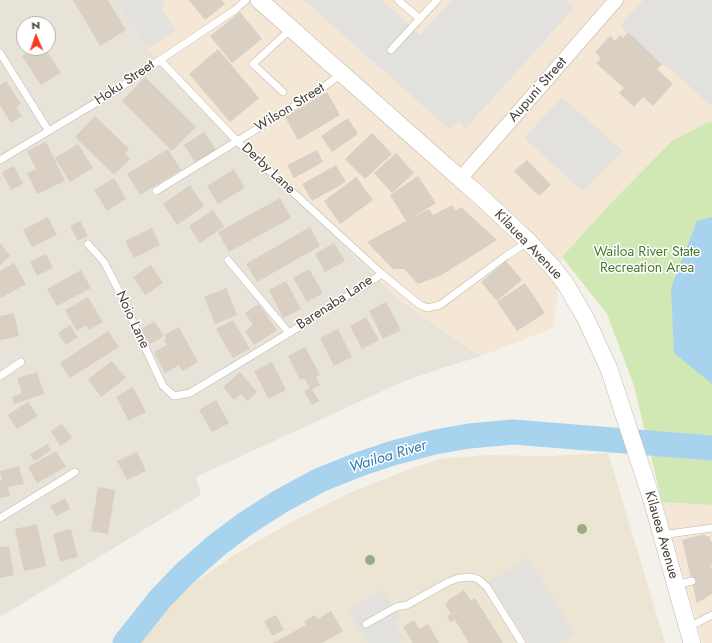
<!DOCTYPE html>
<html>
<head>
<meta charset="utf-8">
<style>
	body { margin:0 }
	#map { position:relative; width:712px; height:643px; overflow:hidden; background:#f4f1ea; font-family:Jost,sans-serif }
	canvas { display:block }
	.north { position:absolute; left:16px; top:16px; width:40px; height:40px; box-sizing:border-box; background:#fff; border:1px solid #b6b3af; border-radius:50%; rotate:358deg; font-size:11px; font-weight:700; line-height:16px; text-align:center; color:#484138 }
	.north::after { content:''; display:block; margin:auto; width:14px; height:18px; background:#f33d22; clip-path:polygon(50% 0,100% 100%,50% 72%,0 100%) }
</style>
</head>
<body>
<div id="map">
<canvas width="712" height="643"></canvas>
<div class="north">N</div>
</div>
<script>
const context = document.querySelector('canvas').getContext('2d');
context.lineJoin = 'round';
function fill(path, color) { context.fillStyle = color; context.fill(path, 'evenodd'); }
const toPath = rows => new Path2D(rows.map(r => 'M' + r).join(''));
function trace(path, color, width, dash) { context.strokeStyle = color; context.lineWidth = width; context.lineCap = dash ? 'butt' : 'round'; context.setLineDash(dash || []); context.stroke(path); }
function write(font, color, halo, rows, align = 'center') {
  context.font = font + ' Jost,sans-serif'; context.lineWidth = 3; context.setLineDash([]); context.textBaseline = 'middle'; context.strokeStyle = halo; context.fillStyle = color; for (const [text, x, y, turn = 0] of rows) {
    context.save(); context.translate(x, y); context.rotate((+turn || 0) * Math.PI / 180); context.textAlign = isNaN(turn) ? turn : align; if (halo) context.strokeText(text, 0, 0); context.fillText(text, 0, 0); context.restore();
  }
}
const residential = toPath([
	[0,0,115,0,148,49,399,300,481,356,433,371,400,383,196,477,201,495,0,617],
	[24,24,48,24,48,48,24,48]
]);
const commercial = toPath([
	[115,0,712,0,712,122,706,123,672,141,610,204,562,257,553,328,481,356,399,300,148,49],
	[662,502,712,505,712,643,703,643]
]);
const education = toPath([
	[608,453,665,643,136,643,161,607,176,595,236,554,295,520,349,493,418,466,440,459,487,455,547,456]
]);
const green = toPath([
	[712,122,712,505,662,502,634,386,607,314,562,257,610,204,672,141,706,123]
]);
const parking = toPath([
	[115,0,165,0,162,9,176,30,148,49],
	[304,0,382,0,420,35,452,0,565,0,574,8,466,128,459,121,450,130],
	[643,0,712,0,712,106,620,26],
	[562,97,623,151,583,191,524,138],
	[528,558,574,633,559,643,528,643,488,582],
	[382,590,400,618,394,621,405,639,399,643,368,643,348,611]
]);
const water = toPath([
	[712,217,712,384,674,353,671,288,697,221]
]);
const river = toPath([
	[125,643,160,599,184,574,217,545,245,524,281,501,320,480,360,464,393,453,435,442,469,436,513,432,712,448]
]);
const building = toPath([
	[73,0,108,0,126,30,100,46],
	[189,0,222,0,225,4,205,20],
	[240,12,262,39,232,63,210,36],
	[628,32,662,64,657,69,673,84,653,106,643,97,634,107,619,93,624,88,596,63,601,58,595,52,610,36,615,41,620,35,623,38],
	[35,48,45,48,61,73,41,85,22,56],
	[218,49,259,98,230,122,189,74],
	[145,77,196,127,172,151,122,101],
	[6,81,21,104,16,107,22,116,11,123,0,105,0,85],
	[327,92,340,115,298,140,285,117],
	[95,116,129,149,125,154,130,159,114,175,75,137],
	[348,118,358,134,332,152,321,136],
	[204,132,216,150,196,163,184,145],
	[372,133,392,154,365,179,345,159],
	[46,142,65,181,37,194,27,173,36,169,27,151],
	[78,144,93,168,70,182,55,158],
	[168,149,181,170,140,195,127,174],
	[317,150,323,162,294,178,287,165],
	[396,153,414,173,392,193,374,173],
	[527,160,551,185,539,196,514,171],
	[336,165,346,182,312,201,302,184],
	[14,166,23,184,11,190,2,172],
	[234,169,245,188,218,204,207,186],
	[418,176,436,203,412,218,429,209,433,215,452,205,456,211,461,207,497,240,440,276,418,284,404,269,393,269,367,242,406,221,390,195],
	[356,177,373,200,340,224,324,201],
	[114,178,126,199,107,211,94,190],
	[190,185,204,206,177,225,163,204],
	[280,198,291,218,229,252,218,232],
	[213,210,224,227,200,243,189,226],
	[48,217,57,235,32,247,23,230],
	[80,221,88,236,78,241,70,226],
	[310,227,320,246,257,282,246,264],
	[152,228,160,245,134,258,125,241],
	[0,243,10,256,0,265],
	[334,243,345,261,325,272,315,254],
	[46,254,53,268,37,276,30,262],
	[506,261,522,280,497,301,481,282],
	[14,263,26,284,1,298,0,295,0,271],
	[151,265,163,283,145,295,133,277],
	[309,269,323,293,307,302,293,278],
	[81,270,91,288,57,306,47,289],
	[286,281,301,309,283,318,269,290],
	[525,283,545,313,517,331,497,302],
	[226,288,237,315,215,324,204,297],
	[88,297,103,322,89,330,86,325,77,331,65,310],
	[386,302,401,330,383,339,369,311],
	[259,304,277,330,254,345,245,331,253,325,245,313],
	[14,313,19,336,0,340,0,316],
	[366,317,379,340,362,349,350,326],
	[233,320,250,349,233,358,216,329],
	[154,321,164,336,150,344,141,329],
	[70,325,78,337,66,345,58,333],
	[179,327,198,362,182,371,179,365,165,373,154,352,167,345,164,340,166,338,165,335],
	[338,329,352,357,334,366,320,338],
	[108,331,119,347,70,378,60,363],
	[305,347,320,375,316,377,320,385,312,389,319,401,312,405,304,391,310,388,304,378,300,380,288,356],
	[112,361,126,378,101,397,88,379],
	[272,362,286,390,269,399,254,371],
	[37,372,44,394,14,404,12,397,22,393,17,378],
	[240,372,257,392,247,401,241,394,234,400,223,387],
	[133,387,146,412,129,421,116,397],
	[216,400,229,423,212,432,199,410],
	[28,402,38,416,17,429,8,415],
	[62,424,72,438,60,446,51,431],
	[47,444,51,450,35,461,30,455],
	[56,451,66,467,37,483,28,467],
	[137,452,146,471,127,480,117,461],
	[19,466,24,484,8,487,10,496,0,498,0,480,2,480,0,471],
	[98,487,115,490,108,534,91,531],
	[65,498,70,509,56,516,50,506],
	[37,524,46,566,24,571,15,529],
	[71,529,78,557,60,562,53,534],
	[705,534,706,537,709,536,711,542,712,541,712,565,711,565,712,570,712,594,697,603,682,540],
	[9,546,14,575,0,578,0,547],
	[464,590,471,601,475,598,503,643,469,643,455,620,450,622,447,616,451,614,445,604,449,602,448,600],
	[331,611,343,631,322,643,273,643,306,625,304,621,315,615,318,619],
	[276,615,284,630,272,636,264,621],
	[414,620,419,629,428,624,439,643,413,643,403,627]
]);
const service = toPath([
	[398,0,420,19],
	[391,50,437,0],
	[0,53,48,130],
	[160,60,237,141,382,274,420,305,428,308,440,305,506,256,528,242],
	[283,92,253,64,291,29],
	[0,160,109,95,160,60,235,10,246,0],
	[156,191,317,92,341,74],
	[88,244,104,262,120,293,163,386,174,396,190,393,289,333,382,274],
	[228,260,289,333],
	[0,376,21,362],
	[0,518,75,472],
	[661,535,712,528],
	[675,585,692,581],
	[366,624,396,607,407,605,448,582,459,578,471,577,478,579,487,587,522,643],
	[687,628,712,615]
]);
const minor = toPath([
	[460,179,616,0]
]);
const tertiary = toPath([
	[259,0,438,159,480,196,529,242,554,269,565,283,586,319,609,369,652,500,692,643]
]);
const trees = [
	[582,529],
	[370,560]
];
const streetNames = [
	["Hoku Street",125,83,-34],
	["Aupuni Street",538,90,-49],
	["Wilson Street",290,108,-32],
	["Derby Lane",268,169,43],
	["Kilauea Avenue",528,245,46],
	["Barenaba Lane",335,303,-33],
	["Noio Lane",132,320,65],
	["Kilauea Avenue",661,535,74]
];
const parkNames = [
	["Wailoa River State",647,253],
	["Recreation Area",647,269]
];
const waterNames = [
	["Wailoa River",388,457,-17]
];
fill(residential, '#e8e3d8');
fill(commercial, '#f5e7d6');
fill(education, '#ede5d4');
fill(green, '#d1e7b4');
fill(parking, '#e3e1de');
fill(water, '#a8d3ee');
trace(river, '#a8d3ee', 25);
fill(building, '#d9cfc2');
trace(service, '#c0b8ac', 8);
trace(minor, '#c0b8ac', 15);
trace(tertiary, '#c0b8ac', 18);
trace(service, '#fff', 7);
trace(minor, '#fff', 14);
trace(tertiary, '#fff', 17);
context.fillStyle = '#97ae82';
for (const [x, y] of trees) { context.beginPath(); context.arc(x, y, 5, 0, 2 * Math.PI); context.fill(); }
write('14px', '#484138', '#fff', streetNames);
write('14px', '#4b782c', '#fff', parkNames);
write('italic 15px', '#3279a9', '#fff', waterNames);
</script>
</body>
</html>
